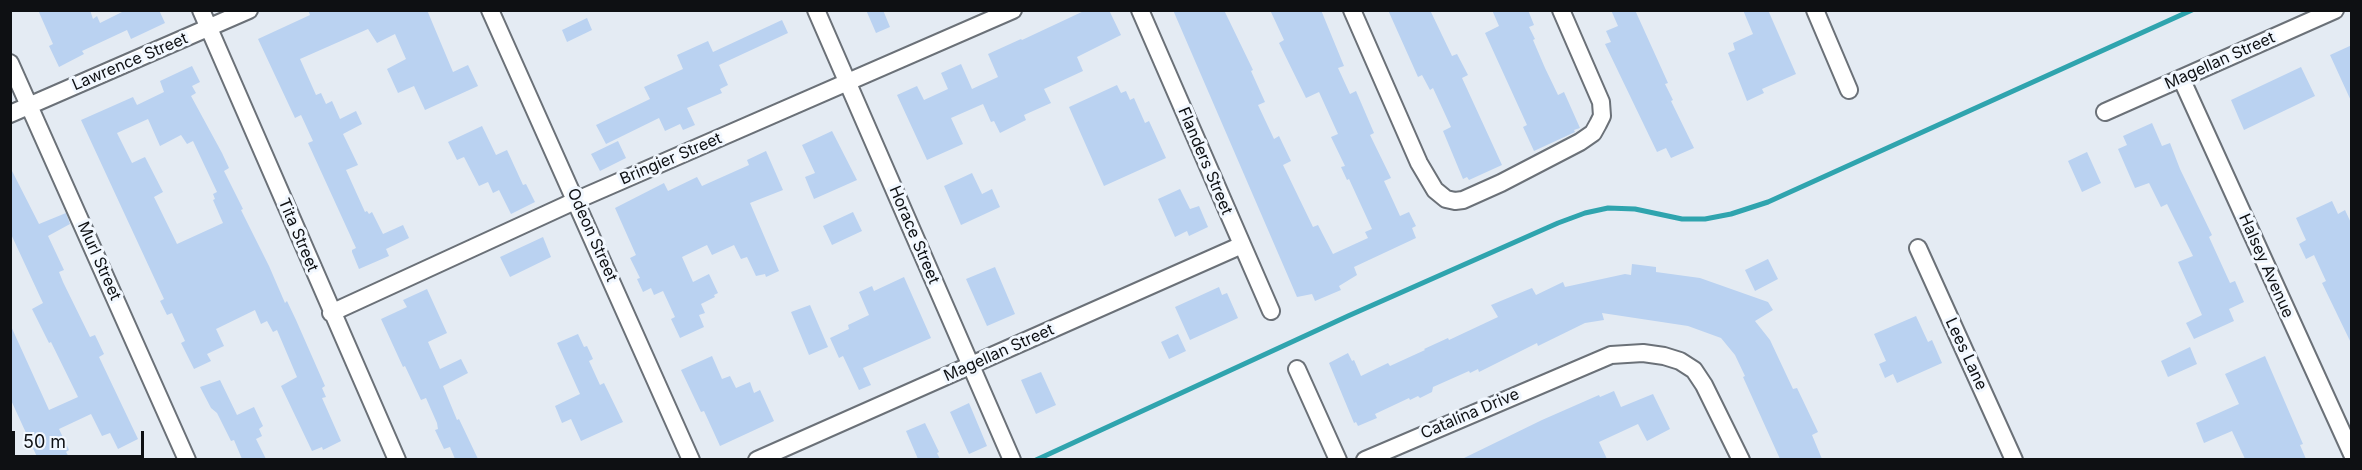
<!DOCTYPE html>
<html>
<head>
<meta charset="utf-8">
<style>
	body { margin:0 }
	#map { position:relative; width:2362px; height:470px; overflow:hidden; background:#e4ebf3; font-family:Inter,sans-serif }
	canvas { display:block }
	.frame { position:absolute; inset:0; border:12px solid #0e1013; pointer-events:none }
	.scale { position:absolute; left:12px; top:431px; width:132px; height:27px; box-sizing:border-box; border:3px solid #0e1013; border-top:0; padding-left:8px; font-size:18px; line-height:21px; white-space:nowrap; color:#0e1013; -webkit-text-stroke:4px #f2f8ff; paint-order:stroke }
</style>
</head>
<body>
<div id="map">
<canvas width="2362" height="470"></canvas>
<div class="frame"></div>
<div class="scale">50 m</div>
</div>
<script>
const context = document.querySelector('canvas').getContext('2d');
context.lineJoin = 'round';
const toPath = rows => new Path2D(rows.map(r => 'M' + r).join(''));
function trace(path, color, width, dash) { context.strokeStyle = color; context.lineWidth = width; context.lineCap = dash ? 'butt' : 'round'; context.setLineDash(dash || []); context.stroke(path); }
function fill(path, color) { context.fillStyle = color; context.fill(path, 'evenodd'); }
function write(font, color, halo, rows, align = 'center') {
  context.font = font + ' Inter,sans-serif'; context.lineWidth = 6; context.setLineDash([]); context.textBaseline = 'middle'; context.strokeStyle = halo; context.fillStyle = color; for (const [text, x, y, turn = 0] of rows) {
    context.save(); context.translate(x, y); context.rotate((+turn || 0) * Math.PI / 180); context.textAlign = isNaN(turn) ? turn : align; if (halo) context.strokeText(text, 0, 0); context.fillText(text, 0, 0); context.restore();
  }
}
const stream = toPath([
	[1036,460,1348,316,1558,223,1585,213,1608,208,1635,209,1682,219,1705,219,1731,214,1768,202,2192,10]
]);
const building = toPath([
	[38,10,90,10,93,19,97,16,100,23,126,10,159,10,165,23,131,39,127,30,82,51,84,54,59,67,49,46,53,44],
	[308,10,427,10,453,72,468,65,478,86,425,110,414,86,398,93,387,69,406,59,395,34,377,43,368,29,300,59,316,95,321,93,326,104,332,101,340,119,356,111,362,124,343,134,358,165,346,170,365,212,367,211,369,214,372,212,383,234,403,225,409,238,386,249,389,256,359,269,352,252,352,250,356,248,308,143,313,141,301,115,295,118,258,39,310,15],
	[866,10,883,10,890,27,876,33],
	[1086,10,1109,10,1121,35,1077,57,1083,71,1044,89,1051,103,1024,115,1026,120,1000,133,994,121,991,122,983,104,951,118,963,144,927,160,897,95,917,86,924,100,948,89,941,73,961,64,972,89,998,77,988,54,1021,39,1022,40],
	[1173,10,1224,10,1253,70,1251,71,1265,102,1258,105,1274,139,1279,136,1291,161,1283,165,1313,227,1318,225,1333,254,1368,238,1365,232,1372,229,1349,179,1347,180,1341,167,1345,166,1331,137,1338,134,1319,92,1306,98,1279,43,1284,40,1270,10,1321,10,1344,66,1338,68,1350,94,1356,91,1374,133,1370,135,1391,178,1384,181,1400,216,1409,212,1416,226,1412,228,1416,238,1354,267,1357,275,1339,286,1341,290,1315,301,1312,294,1297,297],
	[1388,10,1430,10,1452,56,1457,54,1468,75,1462,78,1502,165,1469,180,1467,177,1463,179,1443,131,1451,127,1433,88,1430,90,1422,75,1418,77],
	[1492,10,1528,10,1534,25,1529,27,1535,39,1533,40,1545,68,1558,95,1564,92,1580,128,1574,130,1575,132,1534,151,1523,127,1527,125,1485,33,1499,26],
	[1611,10,1635,10,1668,83,1665,84,1673,100,1671,101,1694,148,1671,158,1666,148,1657,152,1605,44,1611,42,1606,31,1618,26],
	[1743,10,1768,10,1796,74,1762,89,1764,93,1747,101,1728,53,1735,50,1733,43,1753,34],
	[587,18,592,30,567,42,562,30],
	[782,20,788,33,719,65,728,85,720,89,722,93,687,108,695,125,683,130,680,124,665,131,659,118,606,144,596,125,650,99,644,87,683,69,677,55,708,41,713,52],
	[2352,45,2352,103,2330,55],
	[192,66,200,82,192,86,196,93,191,96,222,153,229,168,224,171,243,209,241,210,269,266,285,303,287,301,296,320,325,386,322,388,326,397,322,398,341,441,323,450,322,447,312,451,281,386,297,377,277,330,273,332,267,321,261,324,255,310,216,329,224,346,207,354,211,361,194,369,181,343,185,341,172,313,167,315,160,301,164,299,81,120,133,97,137,105,164,92,160,81],
	[148,119,160,146,181,135,187,144,193,141,217,192,213,194,215,199,213,200,223,223,177,244,154,197,163,192,145,157,132,163,117,133],
	[2301,67,2315,96,2244,130,2231,100],
	[1117,85,1121,93,1126,91,1130,100,1134,98,1145,123,1149,121,1166,158,1104,186,1069,107],
	[2152,123,2162,146,2170,143,2180,169,2212,235,2209,237,2230,283,2235,281,2244,302,2229,309,2234,321,2194,339,2186,323,2202,315,2178,262,2193,256,2167,204,2161,207,2149,183,2135,188,2118,149,2127,145,2123,136],
	[482,126,496,155,507,150,523,185,526,184,535,202,511,214,499,190,493,193,488,182,479,186,464,157,457,160,448,142],
	[832,131,857,180,814,199,805,177,815,173,802,145],
	[618,141,626,158,600,171,591,154],
	[766,151,783,190,750,203,779,271,766,277,765,274,756,276,747,257,741,259,734,245,712,255,707,245,682,257,693,282,709,274,718,293,714,295,715,297,701,304,705,313,699,315,704,327,680,338,671,319,675,317,663,291,654,295,651,288,643,292,637,279,640,278,630,258,636,255,615,208,664,183,668,191,697,177,702,186,749,165,747,160],
	[2087,152,2101,183,2082,192,2068,161],
	[10,167,39,224,66,213,70,224,48,236,64,270,59,272,63,282,90,337,95,335,104,354,99,357,138,439,118,449,110,433,102,436,91,414,59,429,69,450,66,452,70,459,38,459,10,398,10,324,49,410,78,397,51,342,49,343,32,309,43,303,10,232],
	[972,173,982,194,992,189,1000,207,961,225,944,186],
	[1180,189,1190,209,1199,206,1208,227,1189,236,1187,231,1175,237,1158,199],
	[2332,201,2338,214,2345,210,2352,225,2352,345,2322,283,2326,281,2314,255,2306,259,2299,244,2306,240,2296,218],
	[853,212,862,231,832,245,823,226],
	[543,237,551,257,510,277,500,257],
	[1768,259,1778,279,1755,291,1745,270],
	[1632,264,1656,267,1656,272,1700,278,1768,302,1773,310,1755,321,1770,340,1793,389,1797,388,1818,432,1812,435,1822,459,1780,459,1743,377,1745,376,1735,355,1721,338,1688,326,1602,313,1604,320,1585,323,1538,346,1537,343,1479,372,1478,369,1470,373,1469,371,1433,387,1432,392,1420,398,1418,396,1410,400,1409,398,1375,414,1377,418,1358,426,1356,422,1354,423,1329,363,1348,353,1352,361,1354,360,1361,376,1388,363,1390,366,1425,350,1424,349,1448,338,1449,340,1498,317,1491,305,1532,288,1536,295,1563,282,1565,287,1625,274,1631,275],
	[995,267,1015,314,987,326,966,279],
	[904,277,931,338,863,368,871,385,859,390,843,356,839,358,830,338,849,329,848,325,869,315,859,292,872,286,874,291],
	[1219,287,1222,295,1227,293,1238,318,1190,340,1175,307],
	[427,289,447,333,428,342,440,369,461,359,468,373,443,386,457,420,459,419,478,459,455,459,450,447,444,449,435,430,438,429,437,423,426,398,421,400,405,366,403,367,381,319,407,307,403,300],
	[810,305,828,347,809,355,791,312],
	[1916,316,1928,342,1932,340,1942,363,1897,383,1893,374,1885,378,1879,364,1886,361,1874,334],
	[578,334,584,347,587,346,593,359,589,361,600,385,604,383,623,422,581,441,571,419,562,423,555,406,580,394,557,343],
	[1178,334,1186,351,1169,359,1161,342],
	[2190,347,2197,364,2168,377,2161,361],
	[712,356,722,379,730,376,736,388,750,382,754,393,760,390,774,421,720,446,704,411,701,412,681,370],
	[2265,356,2303,444,2300,445,2306,459,2245,459,2232,431,2204,443,2196,423,2239,404,2225,374],
	[1041,372,1056,405,1036,414,1021,380],
	[220,380,237,415,254,407,263,426,259,429,262,436,256,439,266,459,242,459,234,440,231,441,217,413,211,408,200,387],
	[1614,391,1621,407,1653,394,1670,429,1647,441,1638,424,1599,442,1607,459,1462,459,1542,420,1599,395,1600,397],
	[969,403,987,446,969,454,950,412],
	[925,423,939,452,937,453,940,459,918,459,906,431]
]);
const minor = toPath([
	[201,10,397,460],
	[490,10,691,460],
	[816,10,1012,460],
	[1140,10,1271,311],
	[1352,10,1419,163,1435,190,1446,199,1455,201,1463,200,1501,183,1580,142,1593,133,1598,124,1602,116,1601,102,1561,10],
	[1815,10,1849,90],
	[10,63,187,460],
	[2181,78,2352,454],
	[2105,112,2335,10],
	[10,114,249,10],
	[1918,248,2014,460],
	[331,313,577,200,1013,10],
	[1297,369,1338,460],
	[757,460,1242,245],
	[1365,460,1611,355,1643,353,1664,356,1680,361,1694,370,1704,385,1741,460]
]);
const streetNames = [
	["Magellan Street",2220,61,-24],
	["Lawrence Street",130,62,-23],
	["Bringier Street",671,159,-23],
	["Flanders Street",1205,161,67],
	["Tita Street",298,235,67],
	["Odeon Street",592,235,66],
	["Horace Street",914,235,67],
	["Murl Street",99,261,66],
	["Halsey Avenue",2266,266,66],
	["Magellan Street",999,353,-24],
	["Lees Lane",1966,354,65],
	["Catalina Drive",1470,414,-23]
];
trace(stream, '#2fa4ae', 5);
fill(building, '#bad2f1');
trace(minor, '#6b7178', 20);
trace(minor, '#fff', 16);
write('16px', '#0e1013', '#f2f8ff', streetNames);
</script>
</body>
</html>
